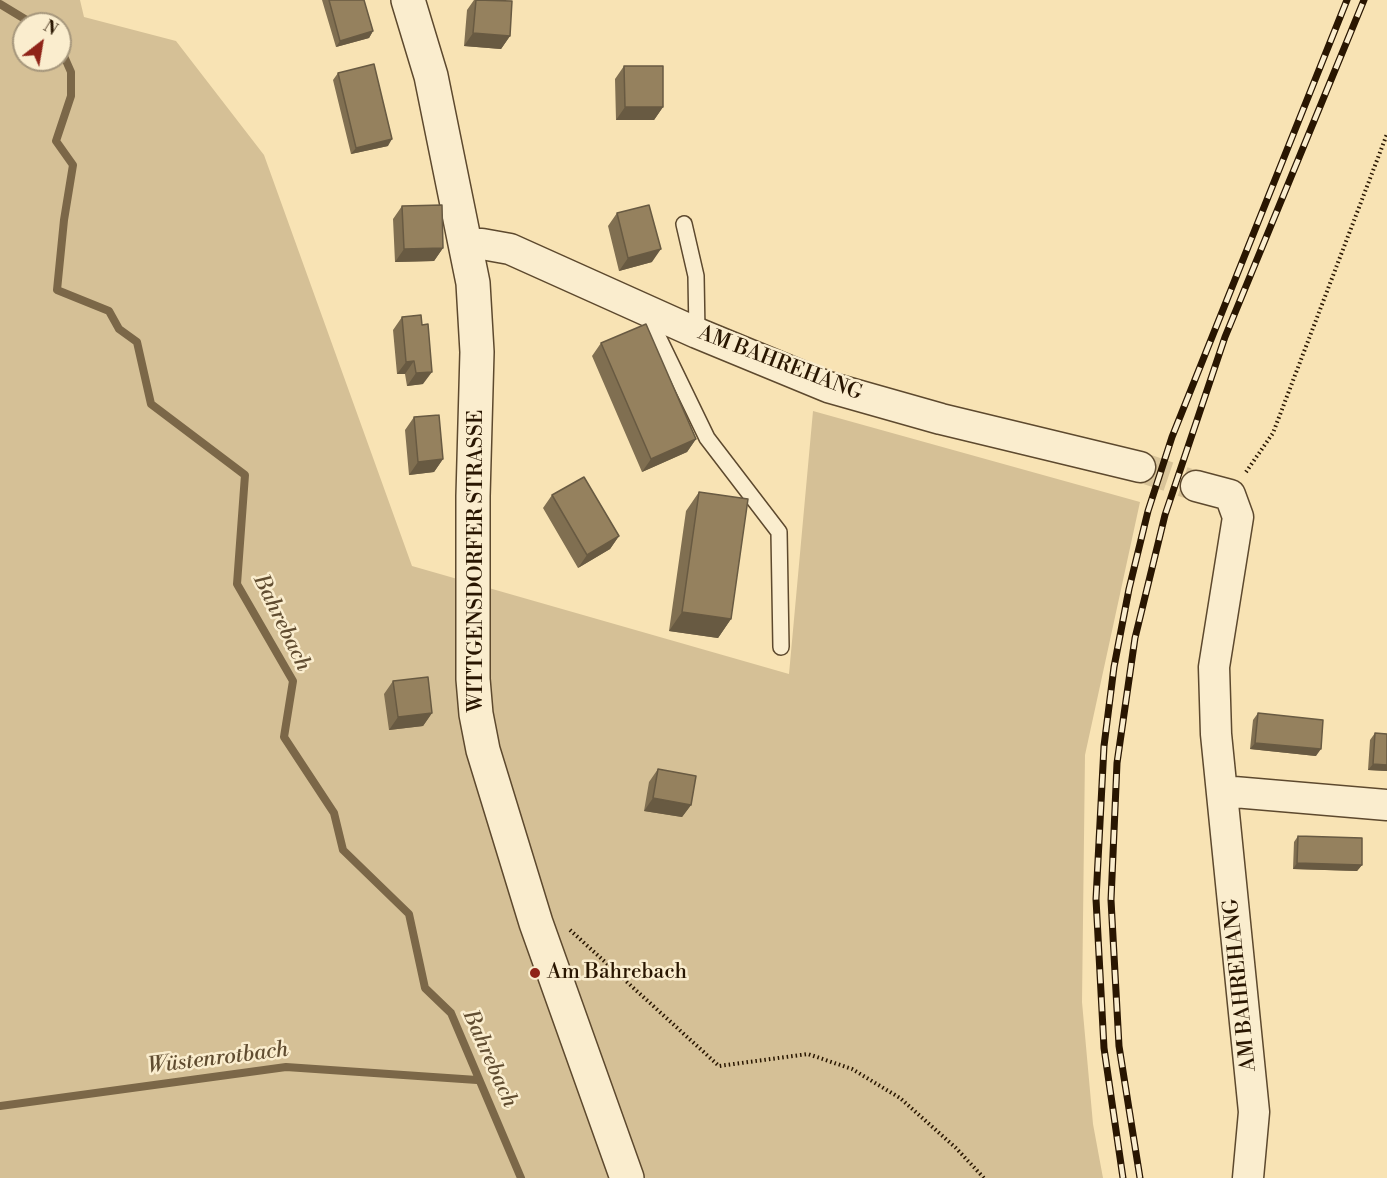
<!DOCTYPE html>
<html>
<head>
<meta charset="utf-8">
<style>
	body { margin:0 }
	#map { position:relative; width:1387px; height:1178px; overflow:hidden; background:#f8e3b4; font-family:"Libre Bodoni",serif }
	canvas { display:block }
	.north { position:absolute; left:12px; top:12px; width:60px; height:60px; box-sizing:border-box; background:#faedce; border:2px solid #a6977c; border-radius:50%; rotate:31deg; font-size:16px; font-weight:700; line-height:24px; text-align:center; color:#291601 }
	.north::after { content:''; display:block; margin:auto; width:21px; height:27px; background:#8f2418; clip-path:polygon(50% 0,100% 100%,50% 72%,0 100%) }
</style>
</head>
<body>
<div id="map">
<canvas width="1387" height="1178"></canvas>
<div class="north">N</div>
</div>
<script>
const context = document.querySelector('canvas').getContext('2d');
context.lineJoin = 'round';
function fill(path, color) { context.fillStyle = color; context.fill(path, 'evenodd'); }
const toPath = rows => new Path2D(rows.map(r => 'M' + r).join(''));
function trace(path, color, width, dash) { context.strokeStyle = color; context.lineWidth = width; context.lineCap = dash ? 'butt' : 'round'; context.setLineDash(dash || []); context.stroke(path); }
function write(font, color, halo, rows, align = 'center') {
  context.font = font + ' "Libre Bodoni",serif'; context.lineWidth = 5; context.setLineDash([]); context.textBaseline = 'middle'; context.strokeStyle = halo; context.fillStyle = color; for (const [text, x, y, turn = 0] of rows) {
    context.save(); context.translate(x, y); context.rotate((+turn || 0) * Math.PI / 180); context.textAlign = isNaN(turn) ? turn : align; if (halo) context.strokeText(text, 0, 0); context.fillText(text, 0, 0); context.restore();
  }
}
const green = toPath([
	[0,0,80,0,84,17,176,41,264,155,412,566,789,674,813,411,1140,502,1085,755,1082,1002,1093,1124,1103,1178,0,1178],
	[24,24,60,24,60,60,24,60]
]);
const stream = toPath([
	[0,4,33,24],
	[60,47,71,72,71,96,56,141,73,165,64,220,57,290,109,311,119,329,137,342,151,404,245,475,237,584,293,681,284,737,334,813,343,850,409,914,425,988,451,1013,521,1178],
	[0,1106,286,1067,477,1080]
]);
const minorTunnel = toPath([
	[1140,467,1196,486]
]);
const path = toPath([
	[1246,472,1273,433,1387,134],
	[570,930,719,1066,808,1054,852,1069,900,1098,956,1148,984,1178]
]);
const service = toPath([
	[684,224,696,276,697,333],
	[646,312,707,438,779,532,781,647]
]);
const minor = toPath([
	[466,244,482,244,510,249,697,333,828,387,941,419,1140,467],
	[1196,486,1230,495,1238,517,1214,667,1216,734,1254,1112,1248,1178],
	[1222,791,1387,805]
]);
const tertiary = toPath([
	[408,0,431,76,473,283,477,352,473,496,473,679,476,714,483,750,536,923,627,1178]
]);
const rail = toPath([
	[1123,1178,1104,1048,1096,899,1104,746,1114,667,1129,589,1148,511,1172,437,1347,0],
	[1140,1178,1119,1046,1111,900,1117,763,1135,638,1165,515,1225,337,1364,0]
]);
const wall = toPath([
	[322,0,364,0,373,31,369,38,336,47],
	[474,0,506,0,510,36,501,49,464,46,467,10],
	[624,66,663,107,654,120,616,120,615,79],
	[338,73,388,146,351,154,333,80],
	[402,206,443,248,434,261,395,262,393,219],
	[617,213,652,262,619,271,608,226],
	[402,317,422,325,423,384,407,386,405,374,397,374,393,330],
	[601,343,696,439,687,452,642,472,592,356],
	[414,417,443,459,434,472,409,475,405,430],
	[699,492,731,619,718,638,669,631,686,511],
	[552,495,619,536,610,549,578,568,543,508],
	[393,681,432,713,423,726,389,730,384,694],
	[1258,713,1316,756,1250,749,1253,720],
	[1375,733,1387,734,1387,771,1368,770,1370,740],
	[658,769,691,805,682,817,644,811,649,782],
	[1298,836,1362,865,1357,871,1293,869,1294,842]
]);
const shadedWall = toPath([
	[373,31,369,38,336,47,340,41],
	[473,33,510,36,501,49,464,46],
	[625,107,663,107,654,120,616,120],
	[392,139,388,146,351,154,356,148],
	[443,248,434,261,395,262,404,249],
	[661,249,652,262,619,271,628,258],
	[414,361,405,374,397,374,406,362],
	[432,372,423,384,407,386,416,373],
	[696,439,687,452,642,472,651,459],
	[443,459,434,472,409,475,418,462],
	[619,536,610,549,578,568,587,555],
	[682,612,731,619,718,638,669,631],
	[432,713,423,726,389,730,398,717],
	[1255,743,1321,749,1316,756,1250,749],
	[1373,764,1387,765,1387,771,1368,770],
	[653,798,691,805,682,817,644,811],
	[1297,863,1362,865,1357,871,1293,869]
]);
const building = toPath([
	[329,0,364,0,373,31,340,41,329,0],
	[476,0,512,1,510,36,473,33,476,0],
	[374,64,392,139,356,148,338,73,374,64],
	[624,66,663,66,663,107,625,107,624,66],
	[442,205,443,248,404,249,402,206,442,205],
	[649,205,661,249,628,258,617,213,649,205],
	[421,315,422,325,428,324,432,372,416,373,414,361,406,362,402,317,421,315],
	[646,324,696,439,651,459,601,343,646,324],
	[439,415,443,459,418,462,414,417,439,415],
	[584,477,619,536,587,555,552,495,584,477],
	[699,492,748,499,731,619,682,612,699,492],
	[428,677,432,713,398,717,393,681,428,677],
	[1258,713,1323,720,1321,749,1255,743,1258,713],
	[1375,733,1387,734,1387,765,1373,764,1375,733],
	[658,769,696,776,691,805,653,798,658,769],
	[1298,836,1362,838,1362,865,1297,863,1298,836]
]);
const markers = [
	[535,973,6,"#8f2418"]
];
const streetNames = [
	["AM BAHREHANG",780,364,21],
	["WITTGENSDORFER STRASSE",477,561,-90],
	["AM BAHREHANG",1241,985,-96]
];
const poiNames = [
	["Am Bahrebach",547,973]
];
const waterNames = [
	["Bahrebach",281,623,64],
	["Wüstenrotbach",218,1059,-7],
	["Bahrebach",489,1059,66]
];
fill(green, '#d5c096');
trace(stream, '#7b6748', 8);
trace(minorTunnel, '#d9c499', 30, [30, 15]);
trace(service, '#5d492e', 18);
trace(minor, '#5d492e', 33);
trace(tertiary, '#5d492e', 36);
trace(path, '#291601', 4, [1.5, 3]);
trace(service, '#faedce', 15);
trace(minor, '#faedce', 30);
trace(tertiary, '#faedce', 33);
trace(rail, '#291601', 7);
trace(rail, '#faedce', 4.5, [14]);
fill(wall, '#806f51');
fill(shadedWall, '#685a42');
fill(building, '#95815e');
trace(building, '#685a42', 1.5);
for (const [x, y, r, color] of markers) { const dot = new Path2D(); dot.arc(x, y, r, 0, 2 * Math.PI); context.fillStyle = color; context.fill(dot); trace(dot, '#faedce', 2); }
write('21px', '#291601', '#faedce', streetNames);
write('21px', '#291601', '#faedce', poiNames, 'left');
write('italic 22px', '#604c30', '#faedce', waterNames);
</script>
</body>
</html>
